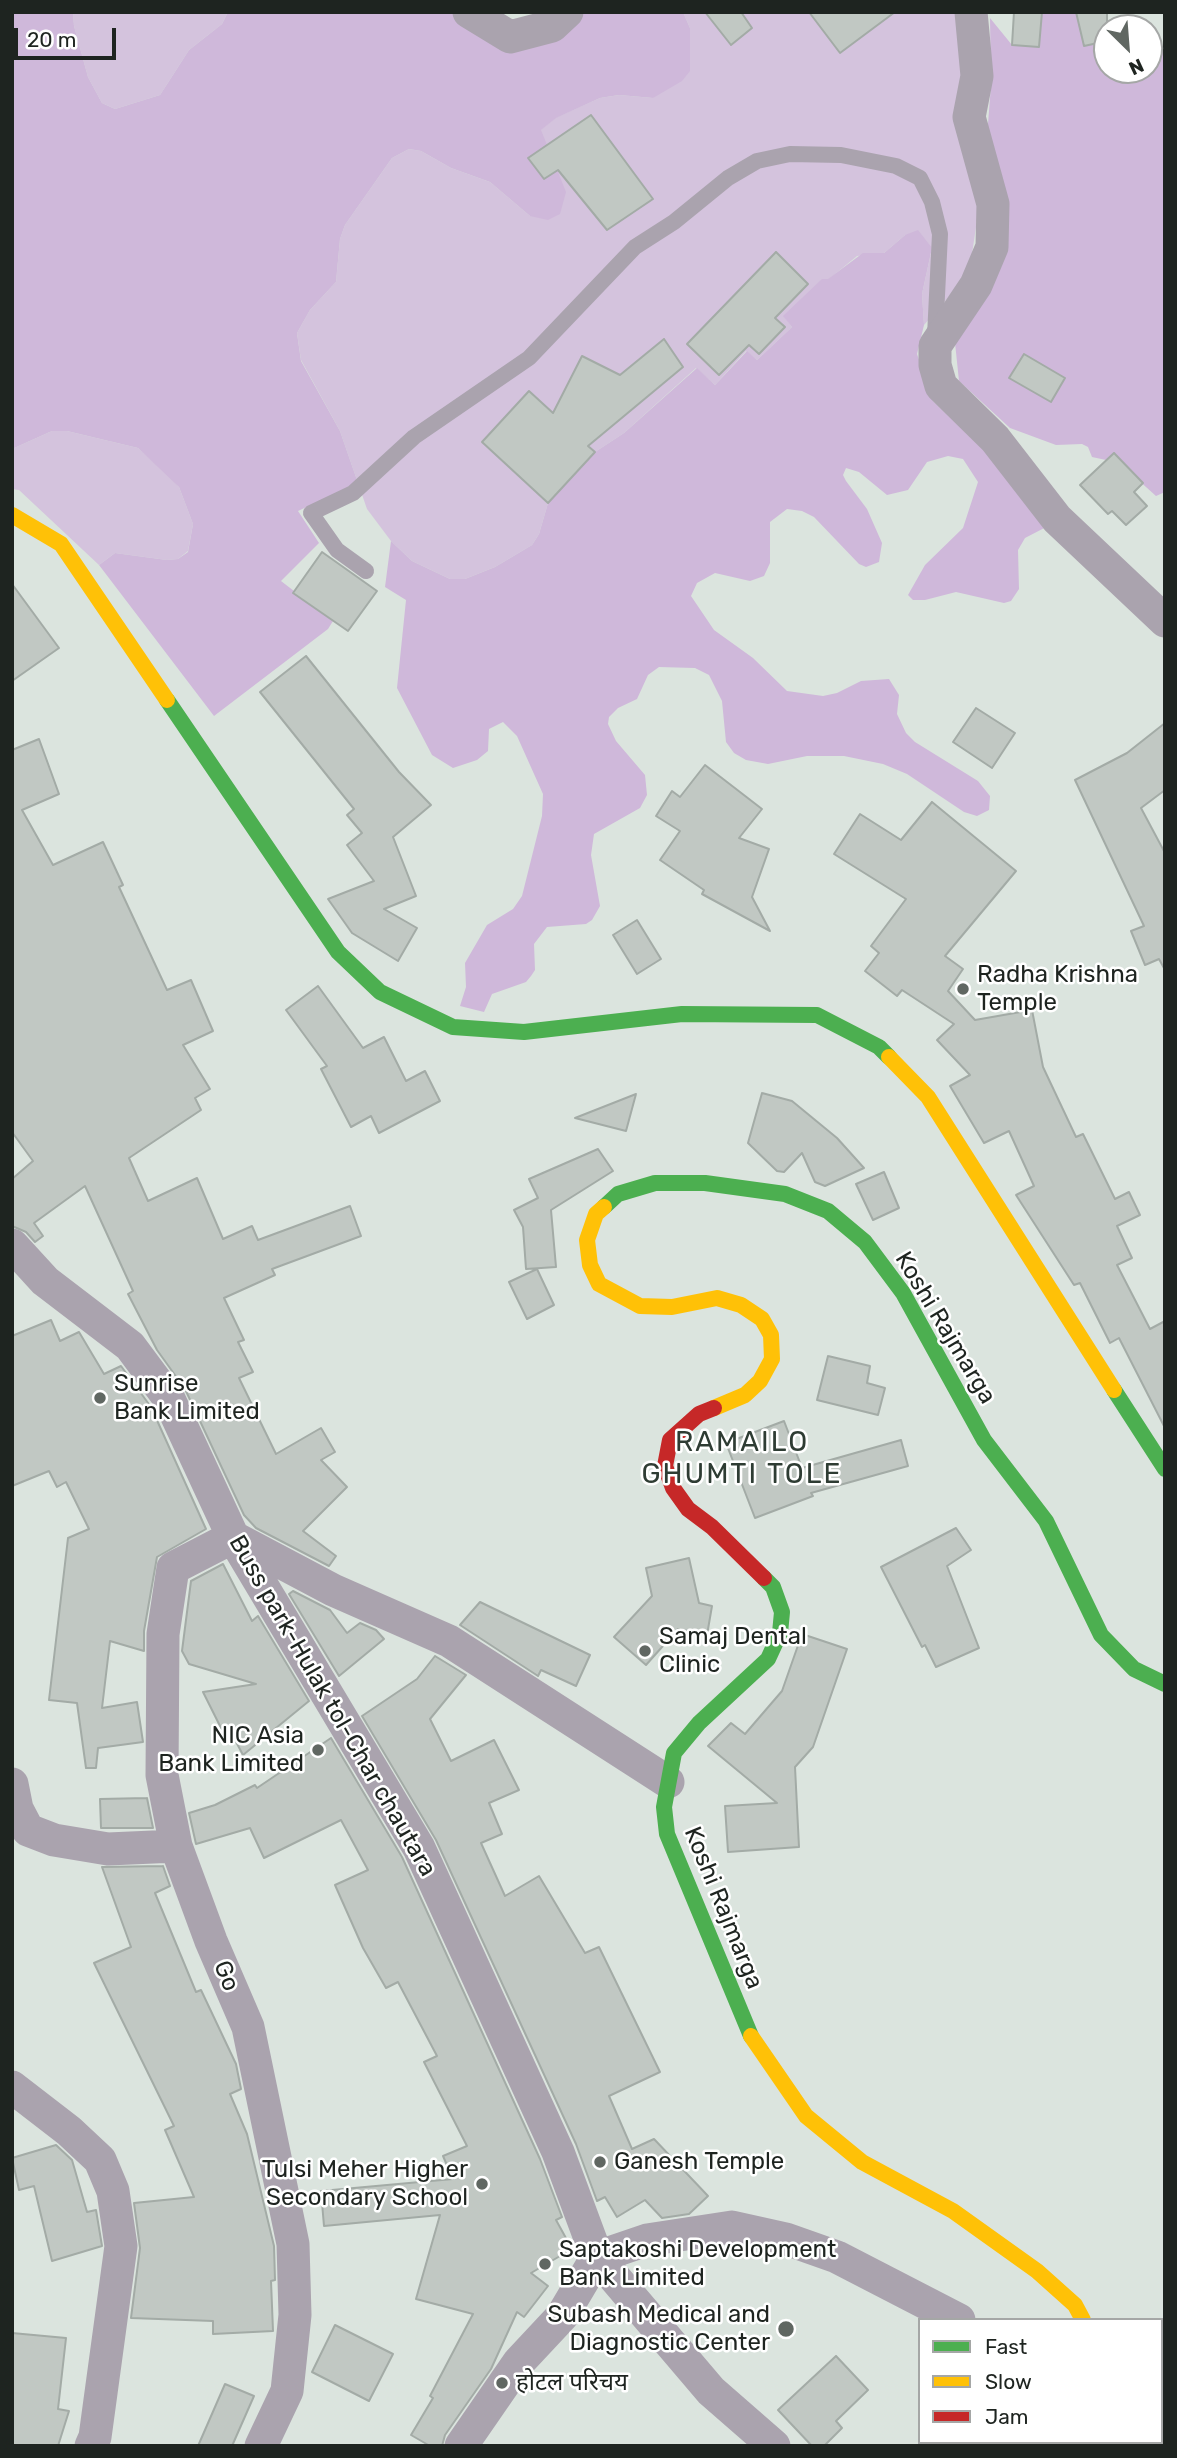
<!DOCTYPE html>
<html>
<head>
<meta charset="utf-8">
<style>
	body { margin:0 }
	#map { position:relative; width:1177px; height:2458px; overflow:hidden; background:#dbe4de; font-family:Rubik,sans-serif }
	canvas { display:block }
	.frame { position:absolute; inset:0; border:14px solid #1e2420; pointer-events:none }
	.legend { position:absolute; left:918px; top:2318px; width:245px; height:126px; box-sizing:border-box; background:#fff; border:2px solid #a5a7a6; margin:0; padding:9px 12px; list-style:none; font-size:21px; color:#1e2420 }
	.legend li { display:flex; align-items:center; gap:14px; height:35px }
	.legend b { width:35px; border:2px solid #a5a7a6 }
	.north { position:absolute; left:1093px; top:14px; width:70px; height:70px; box-sizing:border-box; background:#fff; border:2px solid #a5a7a6; border-radius:50%; rotate:155deg; font-size:19px; font-weight:700; line-height:28px; text-align:center; color:#1e2420 }
	.north::after { content:''; display:block; margin:auto; width:24px; height:32px; background:#606762; clip-path:polygon(50% 0,100% 100%,50% 72%,0 100%) }
	.scale { position:absolute; left:14px; top:28px; width:102px; height:32px; box-sizing:border-box; border:4px solid #1e2420; border-top:0; padding-left:9px; font-size:21px; line-height:24px; white-space:nowrap; color:#1e2420; -webkit-text-stroke:5px #fff; paint-order:stroke }
</style>
</head>
<body>
<div id="map">
<canvas width="1177" height="2458"></canvas>
<div class="frame"></div>
<ul class="legend">
<li><b style="height:9px;background:#4caf50"></b>Fast</li>
<li><b style="height:9px;background:#ffc107"></b>Slow</li>
<li><b style="height:9px;background:#c62828"></b>Jam</li>
</ul>
<div class="north">N</div>
<div class="scale">20 m</div>
</div>
<script>
const context = document.querySelector('canvas').getContext('2d');
context.lineJoin = 'round';
function fill(path, color) { context.fillStyle = color; context.fill(path, 'evenodd'); }
const toPath = rows => new Path2D(rows.map(r => 'M' + r).join(''));
function trace(path, color, width, dash) { context.strokeStyle = color; context.lineWidth = width; context.lineCap = dash ? 'butt' : 'round'; context.setLineDash(dash || []); context.stroke(path); }
function write(font, color, halo, rows, align = 'center') {
  context.font = font + ' Rubik,"Noto Sans Devanagari",sans-serif'; context.lineWidth = 5; context.setLineDash([]); context.textBaseline = 'middle'; context.strokeStyle = halo; context.fillStyle = color; for (const [text, x, y, turn = 0] of rows) {
    context.save(); context.translate(x, y); context.rotate((+turn || 0) * Math.PI / 180); context.textAlign = isNaN(turn) ? turn : align; if (halo) context.strokeText(text, 0, 0); context.fillText(text, 0, 0); context.restore();
  }
}
const green = toPath([
	[73,12,228,12,222,24,189,50,160,95,115,109,102,103,88,77,74,26],
	[683,12,964,12,979,207,969,274,924,325,922,294,932,248,905,235,884,253,857,256,784,316,792,327,757,360,746,351,715,385,696,368,624,433,595,452,548,503,539,534,532,545,495,567,465,579,450,579,412,561,391,541,367,509,340,431,301,360,297,333,310,310,336,282,340,239,345,225,392,158,409,149,421,151,451,168,490,182,530,216,548,153,540,130,555,118,600,98,619,95,653,98,690,28],
	[52,431,67,431,138,448,170,476,179,487,193,524,188,551,178,559,167,560,115,553,99,565,19,490,12,489,12,449]
]);
const forest = toPath([
	[12,12,73,12,74,26,88,77,102,103,115,109,160,95,189,50,222,24,228,12,458,12,472,32,578,12,683,12,690,28,690,71,682,81,653,98,619,95,600,98,556,118,541,130,566,192,560,214,548,220,530,216,490,182,451,168,421,151,409,149,392,158,345,225,340,239,336,282,310,310,297,333,301,361,340,431,358,483,298,511,319,543,281,581,333,621,328,629,214,716,99,565,115,553,167,560,178,559,188,552,193,524,179,487,138,448,67,431,52,431,12,449],
	[1042,12,1076,12,1084,46,1107,41,1107,70,1149,70,1149,46,1165,49,1165,492,1156,496,1136,478,1106,460,1092,457,1088,447,1082,444,1056,445,1010,428,959,381,954,333,989,282,987,137,991,85,990,18,1012,45,1039,47],
	[918,230,932,248,922,294,924,325,917,354,933,401,1014,479,1052,524,1025,538,1018,550,1019,589,1011,601,1004,603,956,592,925,600,913,600,908,595,925,565,963,528,978,482,963,459,948,456,927,462,908,490,887,495,859,472,846,468,843,475,846,481,867,509,882,543,879,562,866,567,859,564,814,517,802,511,787,509,770,522,770,563,764,576,750,581,715,573,697,583,691,596,714,630,753,658,787,691,823,696,837,693,861,681,889,679,899,695,897,714,906,733,915,742,978,781,990,796,989,810,977,816,964,812,907,774,883,764,844,756,807,756,768,764,746,760,734,753,726,742,722,701,709,675,695,668,659,667,648,675,637,699,618,708,609,717,608,724,616,741,645,775,647,795,640,808,594,834,591,855,600,906,592,920,586,924,547,927,534,944,535,970,531,976,526,982,492,994,484,1012,460,1006,466,987,465,963,487,925,513,909,522,896,542,816,543,794,517,736,503,722,489,729,488,751,477,760,453,768,432,755,397,688,406,600,385,587,391,541,412,561,450,579,465,579,495,567,532,545,539,534,548,503,595,452,624,433,697,368,715,385,747,351,757,360,792,327,783,316,822,279,828,279,863,253,884,253,905,235]
]);
const building = toPath([
	[705,12,741,12,752,28,731,45,705,12],
	[809,12,895,12,840,53,809,12],
	[1014,12,1042,12,1039,47,1012,45,1014,12],
	[1076,12,1107,12,1107,41,1084,46,1076,12],
	[591,115,653,199,607,230,558,170,544,179,528,158,591,115],
	[776,252,808,284,775,318,785,327,759,354,749,345,719,375,687,344,776,252],
	[664,339,683,367,588,446,595,452,548,503,482,442,529,391,553,413,582,356,620,375,664,339],
	[1024,354,1065,378,1051,402,1009,378,1024,354],
	[1114,453,1143,483,1134,492,1147,506,1126,525,1112,511,1108,514,1080,485,1114,453],
	[322,552,377,591,348,631,293,593,322,552],
	[12,584,59,648,12,681,12,584],
	[306,656,399,772,431,805,393,837,416,896,384,909,417,928,398,961,352,933,328,899,374,881,347,845,362,833,347,815,354,809,260,692,306,656],
	[976,708,1015,733,992,768,953,742,976,708],
	[1165,723,1165,790,1141,808,1165,853,1165,970,1159,959,1145,965,1131,931,1144,926,1075,780,1127,753,1165,723],
	[39,739,59,794,22,810,53,865,103,842,123,885,119,887,167,990,191,980,213,1031,183,1045,210,1089,195,1098,201,1110,129,1158,148,1201,197,1178,223,1239,252,1226,258,1240,350,1206,361,1236,272,1269,275,1275,224,1298,244,1340,238,1342,253,1372,239,1378,276,1454,321,1428,335,1452,321,1460,347,1487,303,1531,336,1556,329,1566,256,1528,244,1515,185,1389,157,1350,128,1294,133,1291,85,1186,34,1223,43,1236,35,1242,26,1232,12,1226,12,1179,33,1161,12,1132,12,750,39,739],
	[705,765,762,809,739,838,769,849,752,897,770,931,702,894,704,890,660,860,680,831,656,816,672,791,680,797,705,765],
	[932,802,1016,871,945,956,963,969,948,991,975,1020,1032,1010,1043,1067,1076,1137,1083,1134,1115,1199,1129,1192,1140,1215,1117,1226,1132,1258,1117,1265,1150,1329,1165,1321,1165,1428,1119,1338,1110,1343,1080,1283,1074,1285,1016,1195,1034,1186,1009,1131,984,1143,950,1086,970,1075,937,1040,954,1024,902,990,897,996,865,971,879,953,871,946,906,899,834,854,860,814,901,840,932,802],
	[637,920,661,959,637,974,613,935,637,920],
	[318,986,363,1048,384,1037,406,1081,425,1071,440,1101,379,1133,371,1116,351,1127,321,1069,327,1066,286,1010,318,986],
	[762,1093,792,1101,837,1138,864,1168,825,1186,815,1182,802,1153,784,1172,777,1171,748,1143,762,1093],
	[636,1094,626,1131,575,1118,636,1094],
	[598,1149,613,1171,551,1210,556,1267,526,1269,523,1227,514,1210,538,1198,529,1179,598,1149],
	[884,1172,899,1208,873,1220,856,1184,884,1172],
	[537,1269,554,1305,527,1319,509,1282,537,1269],
	[51,1320,60,1341,79,1332,104,1374,121,1366,151,1407,206,1529,157,1557,144,1631,144,1651,110,1641,102,1708,137,1702,143,1742,98,1748,96,1768,86,1768,77,1703,49,1700,68,1538,89,1529,66,1482,57,1487,49,1471,12,1486,12,1336,51,1320],
	[828,1356,870,1366,867,1383,885,1388,878,1415,817,1400,828,1356],
	[784,1421,802,1468,901,1440,908,1466,811,1493,813,1496,755,1518,726,1443,784,1421],
	[956,1528,971,1550,947,1566,979,1648,936,1667,925,1645,922,1647,881,1567,956,1528],
	[689,1558,699,1603,712,1606,707,1635,678,1629,646,1665,614,1637,652,1596,646,1568,689,1558],
	[223,1564,252,1621,258,1616,309,1701,243,1755,234,1738,227,1740,203,1692,256,1684,189,1664,182,1651,191,1581,223,1564],
	[293,1591,330,1610,347,1633,360,1623,376,1630,384,1639,339,1676,289,1594,293,1591],
	[480,1602,590,1655,576,1686,541,1670,538,1676,460,1625,480,1602],
	[802,1634,847,1649,813,1747,795,1767,799,1847,728,1852,725,1806,777,1803,708,1746,731,1723,745,1734,782,1691,802,1634],
	[435,1656,466,1675,430,1719,451,1761,494,1740,519,1790,489,1803,502,1834,481,1843,505,1896,539,1876,585,1953,599,1947,660,2072,609,2096,632,2149,654,2139,708,2196,689,2214,662,2218,645,2200,617,2217,605,2197,597,2201,576,2144,436,1840,362,1716,417,1679,435,1656],
	[331,1738,402,1857,540,2159,562,2217,556,2220,572,2249,531,2273,548,2286,524,2317,517,2312,491,2369,445,2435,442,2446,430,2446,411,2435,433,2398,430,2396,473,2314,416,2299,440,2215,324,2226,321,2191,453,2179,443,2156,467,2146,424,2062,437,2056,398,1982,386,1988,363,1948,335,1885,368,1870,341,1820,264,1858,250,1828,196,1844,189,1813,215,1805,255,1785,257,1788,331,1738],
	[147,1798,153,1828,101,1828,100,1799,147,1798],
	[163,1866,170,1886,155,1893,196,1992,201,1990,236,2064,241,2089,230,2094,247,2134,274,2246,275,2280,271,2281,273,2331,213,2334,213,2321,131,2318,140,2248,134,2203,194,2197,165,2130,174,2126,94,1963,131,1947,102,1867,163,1866],
	[56,2145,72,2160,87,2212,96,2210,102,2246,52,2261,34,2186,19,2190,12,2158,56,2145],
	[335,2325,393,2354,369,2401,312,2372,335,2325],
	[12,2333,66,2338,58,2409,69,2411,58,2446,12,2446,12,2333],
	[836,2356,868,2390,836,2421,842,2428,824,2446,812,2446,778,2410,836,2356],
	[225,2384,254,2396,232,2446,198,2446,225,2384]
]);
const lane = toPath([
	[366,571,337,550,311,513,353,493,414,437,529,358,635,247,674,222,728,178,757,161,790,154,841,155,896,166,920,178,932,202,940,234,935,336]
]);
const street = toPath([
	[469,12,510,37,552,26,567,12],
	[971,12,977,76,969,117,993,204,992,247,976,285,935,346,935,365,941,386,995,439,1057,519,1165,621],
	[12,1245,45,1281,130,1346,168,1397,233,1537,419,1848,558,2152,597,2257,711,2391,774,2446],
	[12,1784,17,1809,28,1830,54,1840,108,1849,176,1846],
	[12,2087,69,2131,100,2160,113,2191,121,2246,95,2437,91,2446],
	[261,2446,287,2391,295,2315,293,2244,248,2027,211,1941,176,1846,162,1775,163,1634,173,1568,233,1537,333,1590,449,1641,668,1782],
	[461,2446,519,2362,562,2316,597,2257,647,2240,732,2227,786,2239,837,2257,959,2320]
]);
const fast = toPath([
	[167,700,338,952,380,992,453,1027,524,1032,682,1014,817,1015,879,1047,889,1057],
	[604,1207,618,1194,655,1183,705,1183,785,1194,828,1211,865,1242,903,1293,984,1440,1046,1521,1101,1635,1134,1669,1165,1684],
	[1114,1390,1165,1469],
	[751,2036,667,1834,664,1807,674,1753,699,1723,768,1659,780,1633,782,1612,773,1587,764,1578],
	[1130,2442,1131,2446]
]);
const slow = toPath([
	[12,515,61,544,167,700],
	[889,1057,928,1097,1114,1390],
	[604,1207,596,1214,587,1240,590,1265,599,1284,640,1306,672,1307,717,1298,741,1305,762,1319,771,1335,772,1359,760,1381,745,1395,714,1408],
	[751,2036,806,2116,862,2162,953,2211,1037,2271,1075,2305,1083,2320]
]);
const jam = toPath([
	[714,1408,699,1414,670,1440,665,1466,673,1488,688,1509,712,1527,764,1578]
]);
const markers = [
	[963,989,7,"#606762"],
	[100,1398,7,"#606762"],
	[645,1651,7,"#606762"],
	[318,1750,7,"#606762"],
	[600,2162,7,"#606762"],
	[482,2184,7,"#606762"],
	[545,2264,7,"#606762"],
	[786,2329,9,"#606762"],
	[502,2383,7,"#606762"]
];
const poiNames = [
	["Radha Krishna",977,975],
	["Temple",977,1003],
	["Sunrise",114,1384],
	["Bank Limited",114,1412],
	["Samaj Dental",659,1637],
	["Clinic",659,1665],
	["NIC Asia",304,1736,"right"],
	["Bank Limited",304,1764,"right"],
	["Ganesh Temple",614,2162],
	["Tulsi Meher Higher",468,2170,"right"],
	["Secondary School",468,2198,"right"],
	["Saptakoshi Development",559,2250],
	["Bank Limited",559,2278],
	["Subash Medical and",770,2315,"right"],
	["Diagnostic Center",770,2343,"right"],
	["होटल परिचय",516,2383]
];
const streetNames = [
	["Koshi Rajmarga",945,1328,59],
	["Buss park-Hulak tol-Char chautara",332,1706,60],
	["Koshi Rajmarga",723,1908,68],
	["Go",226,1976,67]
];
const quarterNames = [
	["RAMAILO",742,1443],
	["GHUMTI TOLE",742,1475]
];
fill(green, '#d4c3dd');
fill(forest, '#cfb8da');
fill(building, '#c1c8c3');
trace(building, '#a3aba6', 2);
trace(lane, '#aaa3ae', 16);
trace(street, '#aaa3ae', 33);
trace(fast, '#4caf50', 16);
trace(slow, '#ffc107', 16);
trace(jam, '#c62828', 16);
for (const [x, y, r, color] of markers) { const dot = new Path2D(); dot.arc(x, y, r, 0, 2 * Math.PI); context.fillStyle = color; context.fill(dot); trace(dot, '#fff', 2.5); }
write('24px', '#1e2420', '#fff', poiNames, 'left');
write('24px', '#1e2420', '#fff', streetNames);
context.letterSpacing = '2px';
write('28px', '#2e3c33', '#fff', quarterNames);
context.letterSpacing = '0px';
</script>
</body>
</html>
